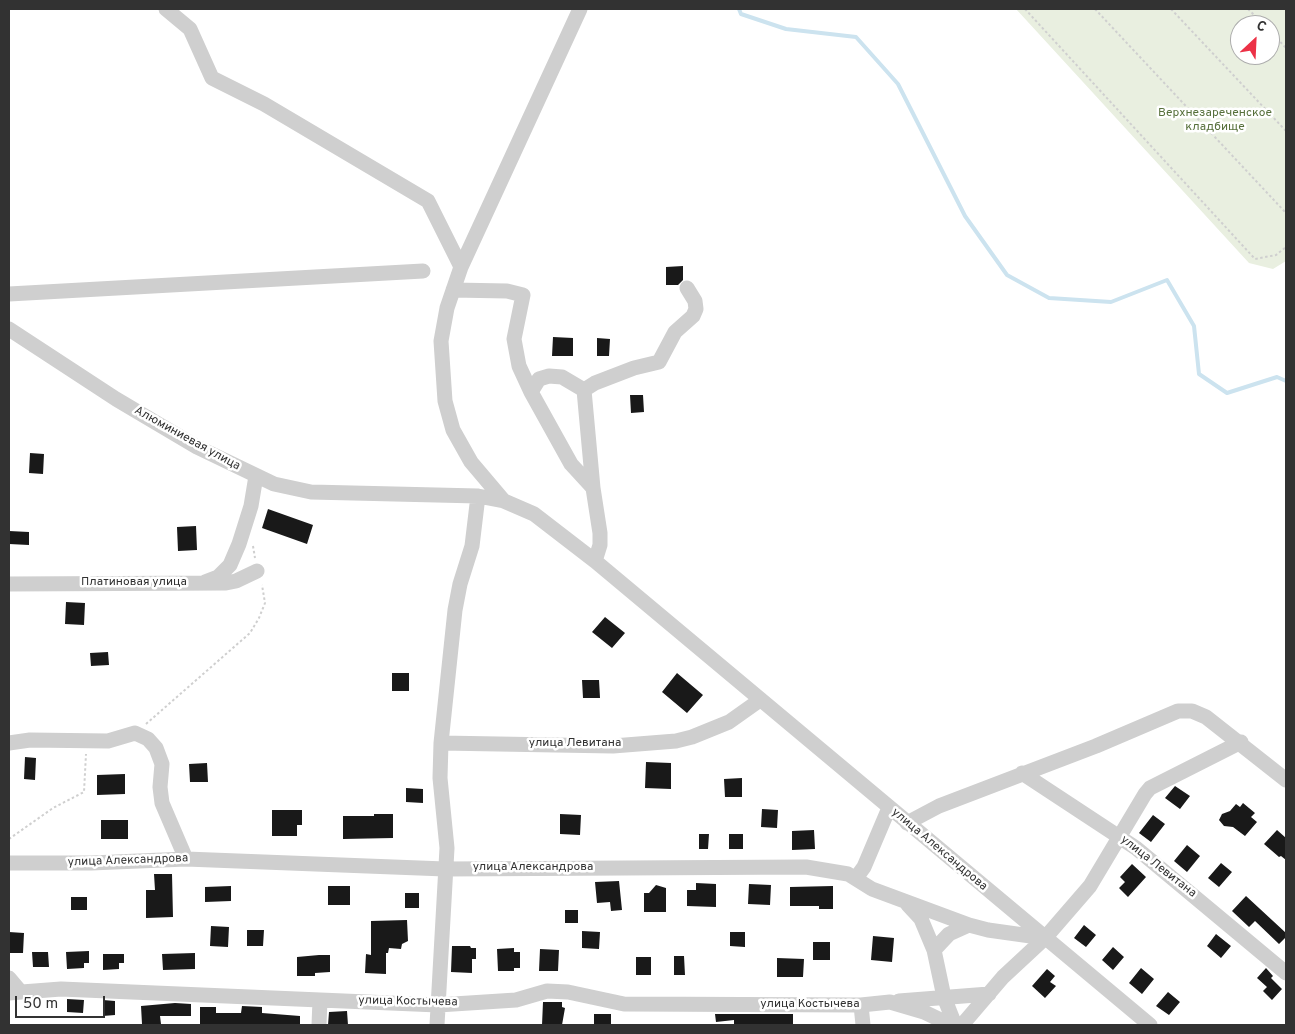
<!DOCTYPE html>
<html>
<head>
<meta charset="utf-8">
<style>
	body { margin:0 }
	#map { position:relative; width:1295px; height:1034px; overflow:hidden; background:#fff; font-family:Overpass,sans-serif }
	canvas { display:block }
	.frame { position:absolute; inset:0; border:10px solid #323232; pointer-events:none }
	.north { position:absolute; left:1230px; top:15px; width:50px; height:50px; box-sizing:border-box; background:#fff; border:1px solid #adadad; border-radius:50%; rotate:25deg; font-size:14px; font-weight:700; line-height:20px; text-align:center; color:#323232 }
	.north::after { content:''; display:block; margin:auto; width:18px; height:22px; background:#ec3146; clip-path:polygon(50% 0,100% 100%,50% 72%,0 100%) }
	.scale { position:absolute; left:15px; top:996px; width:90px; height:22px; box-sizing:border-box; border:2px solid #323232; border-top:0; padding-left:6px; font-size:15px; line-height:18px; white-space:nowrap; color:#323232; -webkit-text-stroke:4px #fff; paint-order:stroke }
</style>
</head>
<body>
<div id="map">
<canvas width="1295" height="1034"></canvas>
<div class="frame"></div>
<div class="north">С</div>
<div class="scale">50 m</div>
</div>
<script>
const context = document.querySelector('canvas').getContext('2d');
context.lineJoin = 'round';
function fill(path, color) { context.fillStyle = color; context.fill(path, 'evenodd'); }
const toPath = rows => new Path2D(rows.map(r => 'M' + r).join(''));
function trace(path, color, width, dash) { context.strokeStyle = color; context.lineWidth = width; context.lineCap = dash ? 'butt' : 'round'; context.setLineDash(dash || []); context.stroke(path); }
function write(font, color, halo, rows, align = 'center') {
  context.font = font + ' Overpass,sans-serif'; context.lineWidth = 5; context.setLineDash([]); context.textBaseline = 'middle'; context.strokeStyle = halo; context.fillStyle = color; for (const [text, x, y, turn = 0] of rows) {
    context.save(); context.translate(x, y); context.rotate((+turn || 0) * Math.PI / 180); context.textAlign = isNaN(turn) ? turn : align; if (halo) context.strokeText(text, 0, 0); context.fillText(text, 0, 0); context.restore();
  }
}
const green = toPath([
	[1016,9,1286,9,1286,261,1273,269,1249,263],
	[1240,25,1270,25,1270,55,1240,55]
]);
const stream = toPath([
	[739,9,741,14,786,29,856,37,898,84,965,216,1007,275,1049,298,1111,302,1167,280,1194,326,1199,374,1227,393,1277,377,1286,381]
]);
const building = toPath([
	[683,266,683,280,678,285,666,285,666,267],
	[553,337,573,338,573,356,552,356],
	[597,338,610,339,609,356,597,356],
	[630,395,643,395,644,412,631,413],
	[30,453,44,454,43,474,29,473],
	[268,509,313,525,307,544,262,528],
	[196,526,197,550,178,551,177,527],
	[9,531,29,532,29,545,9,544],
	[66,602,85,603,84,625,65,624],
	[605,617,625,633,612,648,592,632],
	[108,652,109,665,91,666,90,653],
	[392,673,409,673,409,691,392,691],
	[677,673,703,695,687,713,662,692],
	[582,680,599,680,600,698,583,698],
	[25,757,36,758,35,780,24,779],
	[646,762,671,763,671,789,645,788],
	[207,763,208,782,190,782,189,764],
	[125,774,125,794,97,795,97,775],
	[742,778,742,797,725,797,724,779],
	[1175,786,1190,796,1180,809,1165,798],
	[406,788,423,789,423,803,406,802],
	[1243,803,1255,813,1251,817,1257,822,1245,836,1233,827,1224,826,1219,820,1222,814,1230,811,1236,804,1240,807],
	[762,809,778,810,777,828,761,827],
	[272,810,302,810,302,825,297,825,297,836,272,836],
	[374,814,393,814,393,838,343,839,343,816,374,816],
	[560,814,581,815,580,835,560,834],
	[1153,815,1165,824,1151,842,1139,833],
	[101,820,128,820,128,839,101,839],
	[814,830,815,849,792,850,792,831],
	[1277,830,1286,838,1286,860,1281,856,1279,857,1264,844],
	[699,834,709,834,708,849,699,849],
	[729,834,743,834,743,849,729,849],
	[1187,845,1200,856,1187,872,1174,861],
	[1221,863,1232,872,1219,887,1208,878],
	[1132,864,1146,877,1128,897,1119,888,1125,882,1120,877],
	[154,874,172,874,173,917,146,918,146,890,155,890],
	[619,881,622,910,611,911,610,902,597,903,595,882],
	[696,883,716,884,716,907,687,906,687,890,696,890],
	[749,884,771,885,770,905,748,904],
	[656,885,666,888,666,912,644,912,644,893,649,893],
	[231,886,231,901,205,902,205,887],
	[328,886,350,886,350,905,328,905],
	[833,886,833,909,819,909,819,906,790,906,790,887],
	[405,893,419,893,419,908,405,908],
	[1246,896,1286,933,1286,937,1279,944,1255,921,1249,927,1232,911],
	[71,897,87,897,87,910,71,910],
	[565,910,578,910,578,923,565,923],
	[407,920,408,941,402,944,401,949,389,948,388,953,386,953,386,974,365,973,366,954,371,955,371,921],
	[1084,925,1096,935,1086,947,1074,938],
	[211,926,229,927,228,947,210,946],
	[247,930,264,930,263,946,247,946],
	[582,931,600,932,599,949,582,948],
	[9,932,24,933,23,953,9,953],
	[730,932,745,932,745,947,730,946],
	[1216,934,1231,946,1221,958,1207,946],
	[873,936,894,938,892,962,871,960],
	[813,942,830,942,830,960,813,960],
	[452,946,470,946,471,948,476,948,476,959,472,959,472,973,451,972],
	[1113,947,1124,957,1113,970,1102,960],
	[514,948,514,952,520,952,520,968,514,968,514,971,498,971,497,949],
	[540,949,559,950,558,971,539,971],
	[89,951,89,963,84,963,84,968,67,969,66,952],
	[32,952,48,952,49,967,33,967],
	[195,953,195,969,163,970,162,954],
	[103,954,124,954,124,963,119,963,119,969,103,970],
	[319,955,330,955,330,972,315,973,315,976,297,976,297,957],
	[674,956,684,956,685,975,674,975],
	[636,957,651,957,651,975,636,975],
	[777,958,804,959,803,977,777,977],
	[1141,968,1154,979,1142,994,1129,983],
	[1266,968,1273,976,1271,978,1282,989,1272,1000,1263,991,1267,987,1257,978],
	[1047,969,1055,976,1050,982,1056,986,1045,998,1032,986],
	[1168,992,1180,1002,1169,1015,1156,1006],
	[67,999,84,1000,83,1013,67,1012],
	[103,1000,115,1001,115,1015,103,1016],
	[543,1002,562,1002,562,1007,565,1008,562,1025,542,1025],
	[175,1003,191,1004,191,1016,160,1016,161,1024,142,1024,141,1006],
	[242,1006,262,1007,262,1013,300,1016,300,1025,200,1025,200,1007,216,1007,216,1013,241,1013],
	[347,1011,348,1025,328,1025,329,1012],
	[594,1014,611,1014,611,1025,594,1025],
	[715,1014,793,1014,793,1025,734,1025,734,1020,716,1022]
]);
const path = toPath([
	[1025,9,1255,259,1276,255,1286,247],
	[1095,9,1286,213],
	[1171,9,1286,131],
	[1248,9,1264,25],
	[1270,31,1286,48],
	[253,546,255,558],
	[146,724,250,633,259,618,265,603,262,585],
	[9,839,53,808,84,792,86,754]
]);
const minor = toPath([
	[166,9,190,29,212,78,264,104,428,201,461,267],
	[453,290,507,291,523,295,514,339,519,366,531,392,571,464,593,488],
	[9,294,423,271],
	[9,329,116,399,197,447,274,484,311,492,478,496,504,501,534,514,595,561,1150,1025],
	[584,390,595,383,634,368,659,362,675,332,693,316,696,309,695,301,687,288],
	[531,392,539,379,549,376,562,377,584,390,593,488,600,533,600,545,595,561],
	[504,501,471,462,453,430,445,401,441,341,447,308,461,267,580,9],
	[205,582,218,577,230,565,239,544,251,506,256,476],
	[9,584,226,583,236,581,257,571],
	[9,743,30,740,108,741,135,733,148,739,156,748,162,764,160,787,162,803,186,859],
	[441,743,613,746,676,741,692,737,729,722,760,700],
	[1022,773,1136,848,1286,973],
	[907,823,939,806,1096,746,1178,711,1192,711,1206,717,1286,780],
	[9,863,91,863,186,859,445,869,806,867,848,874,872,889,969,925,988,930,1045,938],
	[856,878,864,867,889,808],
	[908,905,921,919,934,950,944,997,955,1025],
	[934,950,949,934,969,925],
	[9,978,20,991],
	[9,993,61,989,438,1005,516,1000,547,991,568,992,624,1004,861,1005,890,1002,924,1012,951,1025],
	[899,1001,989,994],
	[861,1005,863,1025],
	[319,1025,320,1000],
	[437,1025,447,848,440,778,441,743,455,610,460,584,472,546,478,496],
	[962,1025,1003,977,1045,938,1090,886,1145,794,1150,788,1241,742]
]);
const parkNames = [
	["Верхнезареченское",1215,114],
	["кладбище",1215,128]
];
const streetNames = [
	["Алюминиевая улица",187,439,29],
	["Платиновая улица",134,583],
	["улица Левитана",575,744],
	["улица Александрова",939,850,40],
	["улица Александрова",128,861,-2],
	["улица Левитана",1158,867,38],
	["улица Александрова",533,868],
	["улица Костычева",408,1002,1],
	["улица Костычева",810,1005]
];
fill(green, '#e9efe0');
trace(stream, '#cce3ef', 4);
fill(building, '#191919');
trace(path, '#cfcfcf', 2, [2.5, 2.5]);
trace(minor, '#cfcfcf', 15);
write('12px', '#57703c', '#fff', parkNames);
write('12px', '#323232', '#fff', streetNames);
</script>
</body>
</html>
